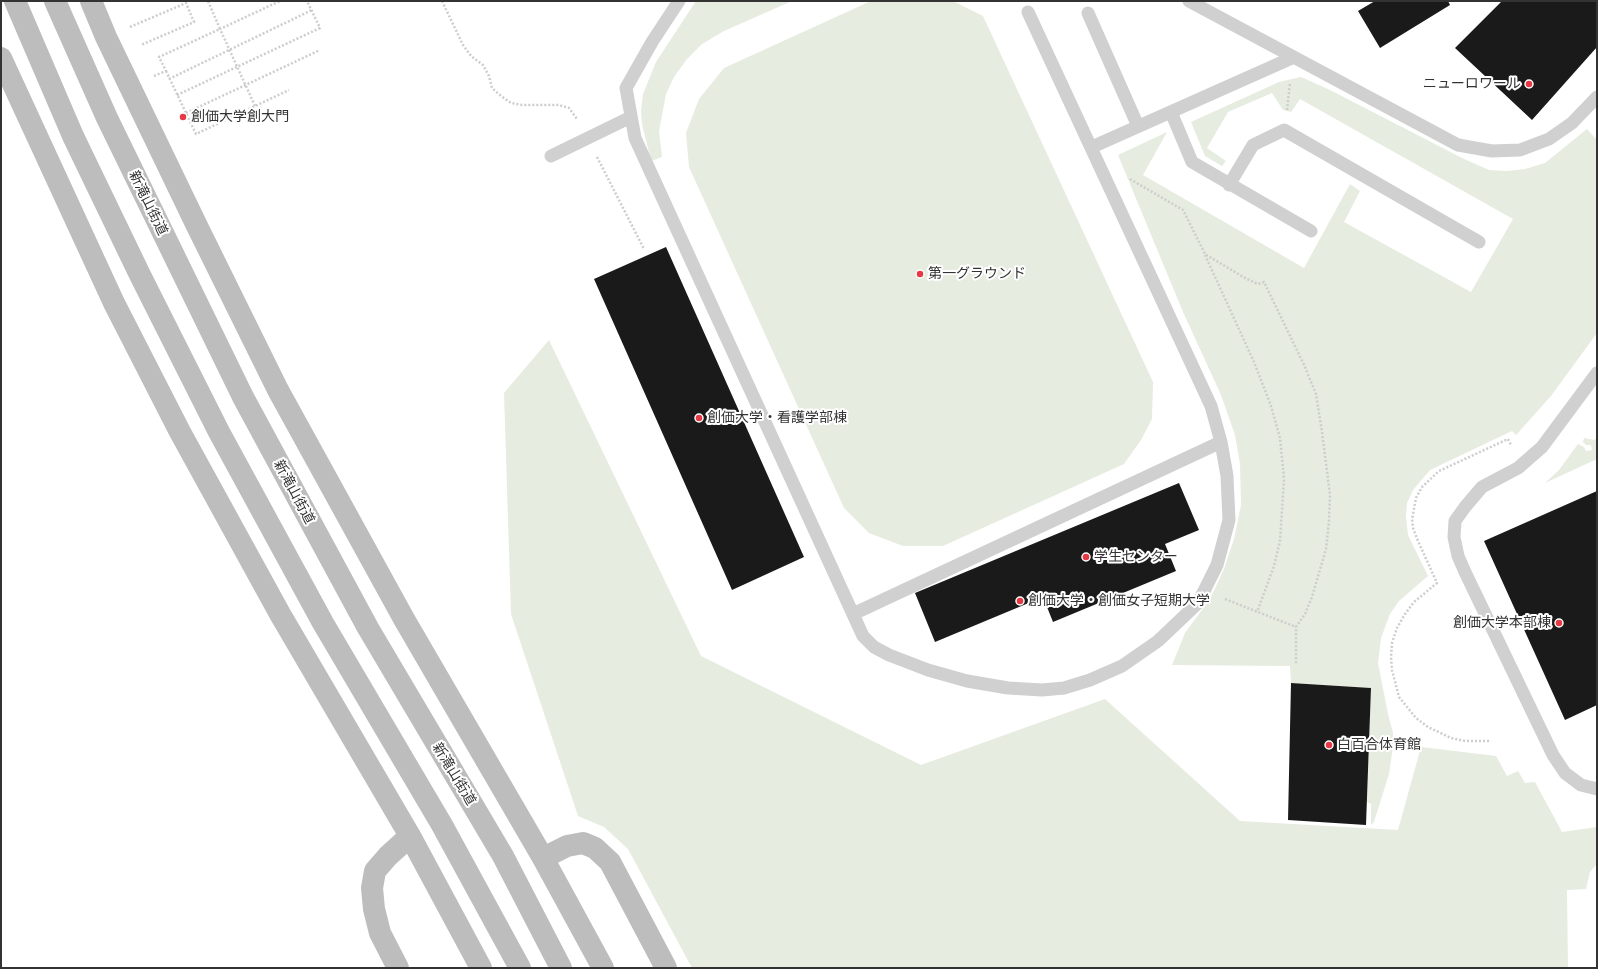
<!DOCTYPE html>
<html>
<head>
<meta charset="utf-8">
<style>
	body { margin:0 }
	#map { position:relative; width:1598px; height:969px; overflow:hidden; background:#fff; font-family:Inter,sans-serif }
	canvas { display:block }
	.frame { position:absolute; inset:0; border:2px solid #333; pointer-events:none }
</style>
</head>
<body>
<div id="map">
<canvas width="1598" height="969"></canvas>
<div class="frame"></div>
</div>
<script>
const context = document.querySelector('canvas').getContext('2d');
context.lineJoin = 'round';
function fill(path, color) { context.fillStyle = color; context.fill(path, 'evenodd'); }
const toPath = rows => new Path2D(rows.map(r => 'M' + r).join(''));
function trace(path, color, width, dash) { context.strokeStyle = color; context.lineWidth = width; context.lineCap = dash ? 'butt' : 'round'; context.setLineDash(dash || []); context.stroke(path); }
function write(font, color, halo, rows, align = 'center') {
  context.font = font + ' Inter,"Noto Sans JP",sans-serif'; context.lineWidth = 4; context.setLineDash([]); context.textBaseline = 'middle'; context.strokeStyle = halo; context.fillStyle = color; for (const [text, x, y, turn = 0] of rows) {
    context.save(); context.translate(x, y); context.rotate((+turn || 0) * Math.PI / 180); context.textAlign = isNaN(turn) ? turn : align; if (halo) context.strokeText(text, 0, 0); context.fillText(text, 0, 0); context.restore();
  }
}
const green = toPath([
	[696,1,792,1,724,31,702,44,687,59,674,77,666,94,659,131,662,157,651,161,642,124,641,111,643,94,656,62],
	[871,1,953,1,983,16,1153,382,1152,419,1141,440,1124,464,943,546,903,546,869,533,844,508,689,167,686,133,699,99,724,68],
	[1301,77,1330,90,1464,159,1489,170,1507,171,1525,169,1545,163,1587,129,1597,140,1597,333,1551,396,1516,435,1512,431,1430,470,1413,490,1407,503,1406,517,1408,535,1428,576,1399,601,1390,614,1381,638,1378,663,1388,714,1393,733,1393,747,1389,774,1374,822,1371,825,1371,804,1367,802,1371,688,1291,683,1290,666,1172,665,1185,633,1210,599,1224,569,1234,539,1241,505,1240,464,1235,435,1221,395,1183,312,1118,155,1167,132,1143,175,1304,268,1350,184,1360,191,1344,222,1471,292,1513,219,1300,99,1291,112,1283,110,1272,93,1228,112,1207,148,1226,161,1222,166,1205,156,1191,122,1279,82],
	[549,340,701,656,921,765,1105,699,1240,821,1398,830,1421,747,1496,756,1507,776,1518,771,1525,783,1535,782,1562,832,1597,827,1597,864,1590,872,1586,889,1567,890,1568,968,692,968,628,849,604,827,578,816,511,614,504,393],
	[1584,438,1594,440,1597,438,1597,459,1545,483,1559,470,1578,444,1584,447,1586,451,1592,450,1591,445,1586,445,1583,442]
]);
const building = toPath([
	[1375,1,1448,1,1450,5,1380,48,1358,11],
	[1502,1,1597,1,1597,47,1532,120,1455,48],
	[666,247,804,557,732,590,594,279],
	[1179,483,1199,530,1165,544,1176,571,1053,622,1043,597,935,642,915,593],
	[1597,491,1597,705,1565,720,1484,541],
	[1291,683,1371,688,1366,825,1288,820]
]);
const path = toPath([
	[442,1,463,45,471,56,483,65,489,76,492,88,501,96,511,103,522,105,559,105,569,108,577,119],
	[130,27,186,3,194,22,141,45],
	[166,71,196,134,289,90],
	[154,76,166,71,159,57,220,29,208,1],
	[169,79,312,10],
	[177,95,320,28,307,1],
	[255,106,220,29,280,1],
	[1287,110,1290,83],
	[186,113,320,50],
	[597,157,644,249],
	[1130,179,1183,210,1205,254,1245,278,1258,284,1264,282,1305,367,1316,394,1322,432,1330,495,1329,521,1326,549,1312,597,1305,614,1296,627,1296,664],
	[1205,255,1254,362,1271,406,1280,438,1284,479,1280,541,1274,566,1257,612],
	[1225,599,1296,627],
	[1489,741,1465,741,1451,738,1428,727,1416,718,1399,697,1392,670,1391,657,1392,643,1397,628,1405,614,1414,602,1437,583,1418,541,1413,528,1412,519,1416,498,1422,487,1439,471,1508,439,1511,445]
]);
const lane = toPath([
	[679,1,652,42,626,88,635,138,863,636,874,647,889,655,928,670,967,681,1008,688,1042,690,1064,688,1090,680,1122,666,1158,641,1198,603,1217,565,1229,520,1227,476,1221,442,1211,406,1028,12],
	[1189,1,1458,145,1492,151,1520,150,1549,139,1572,123,1597,97],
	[1088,13,1138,126],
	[1171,112,1192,162,1311,231],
	[1092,147,1294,57],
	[551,156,631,117],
	[1229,185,1253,145,1284,130,1479,242],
	[1597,373,1542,447,1518,468,1482,487,1465,507,1455,521,1454,537,1458,556,1465,572,1553,755,1565,773,1581,785,1597,789],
	[853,614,1221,442]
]);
const secondary = toPath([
	[15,1,73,136,140,275,219,432,323,623,442,825,520,968],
	[55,1,107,118,243,397,368,628,503,856,561,968],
	[91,1,106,37,196,224,278,390,404,619,543,858,603,968],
	[1,58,114,303,180,432,280,614,410,836,481,968],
	[543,858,567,846,583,843,595,848,610,862,666,968],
	[398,968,380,933,374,909,372,888,375,871,388,856,410,836]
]);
const markers = [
	[1529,84,4,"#e63946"],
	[183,117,4,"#e63946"],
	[920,274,4,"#e63946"],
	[699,418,4,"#e63946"],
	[1086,557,4,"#e63946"],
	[1020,601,4,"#e63946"],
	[1559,623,4,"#e63946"],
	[1329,745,4,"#e63946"]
];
const poiNames = [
	["ニューロワール",1521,84,"right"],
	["創価大学創大門",191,117],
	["第一グラウンド",928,274],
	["創価大学・看護学部棟",707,418],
	["学生センター",1094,557],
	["創価大学・創価女子短期大学",1028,601],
	["創価大学本部棟",1551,623,"right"],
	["白百合体育館",1337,745]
];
const streetNames = [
	["新滝山街道",148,203,64],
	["新滝山街道",294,492,62],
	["新滝山街道",454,774,59]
];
fill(green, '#e6ecdf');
fill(building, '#1a1a1a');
trace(path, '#cdcdcd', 2.5, [2, 2]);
trace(lane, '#d0d0d0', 13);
trace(secondary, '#bdbdbd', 22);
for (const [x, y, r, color] of markers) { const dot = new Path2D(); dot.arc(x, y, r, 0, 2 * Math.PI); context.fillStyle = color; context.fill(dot); trace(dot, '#fff', 1.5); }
write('14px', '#333', '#fff', poiNames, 'left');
write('14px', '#333', '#fff', streetNames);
</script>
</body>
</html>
